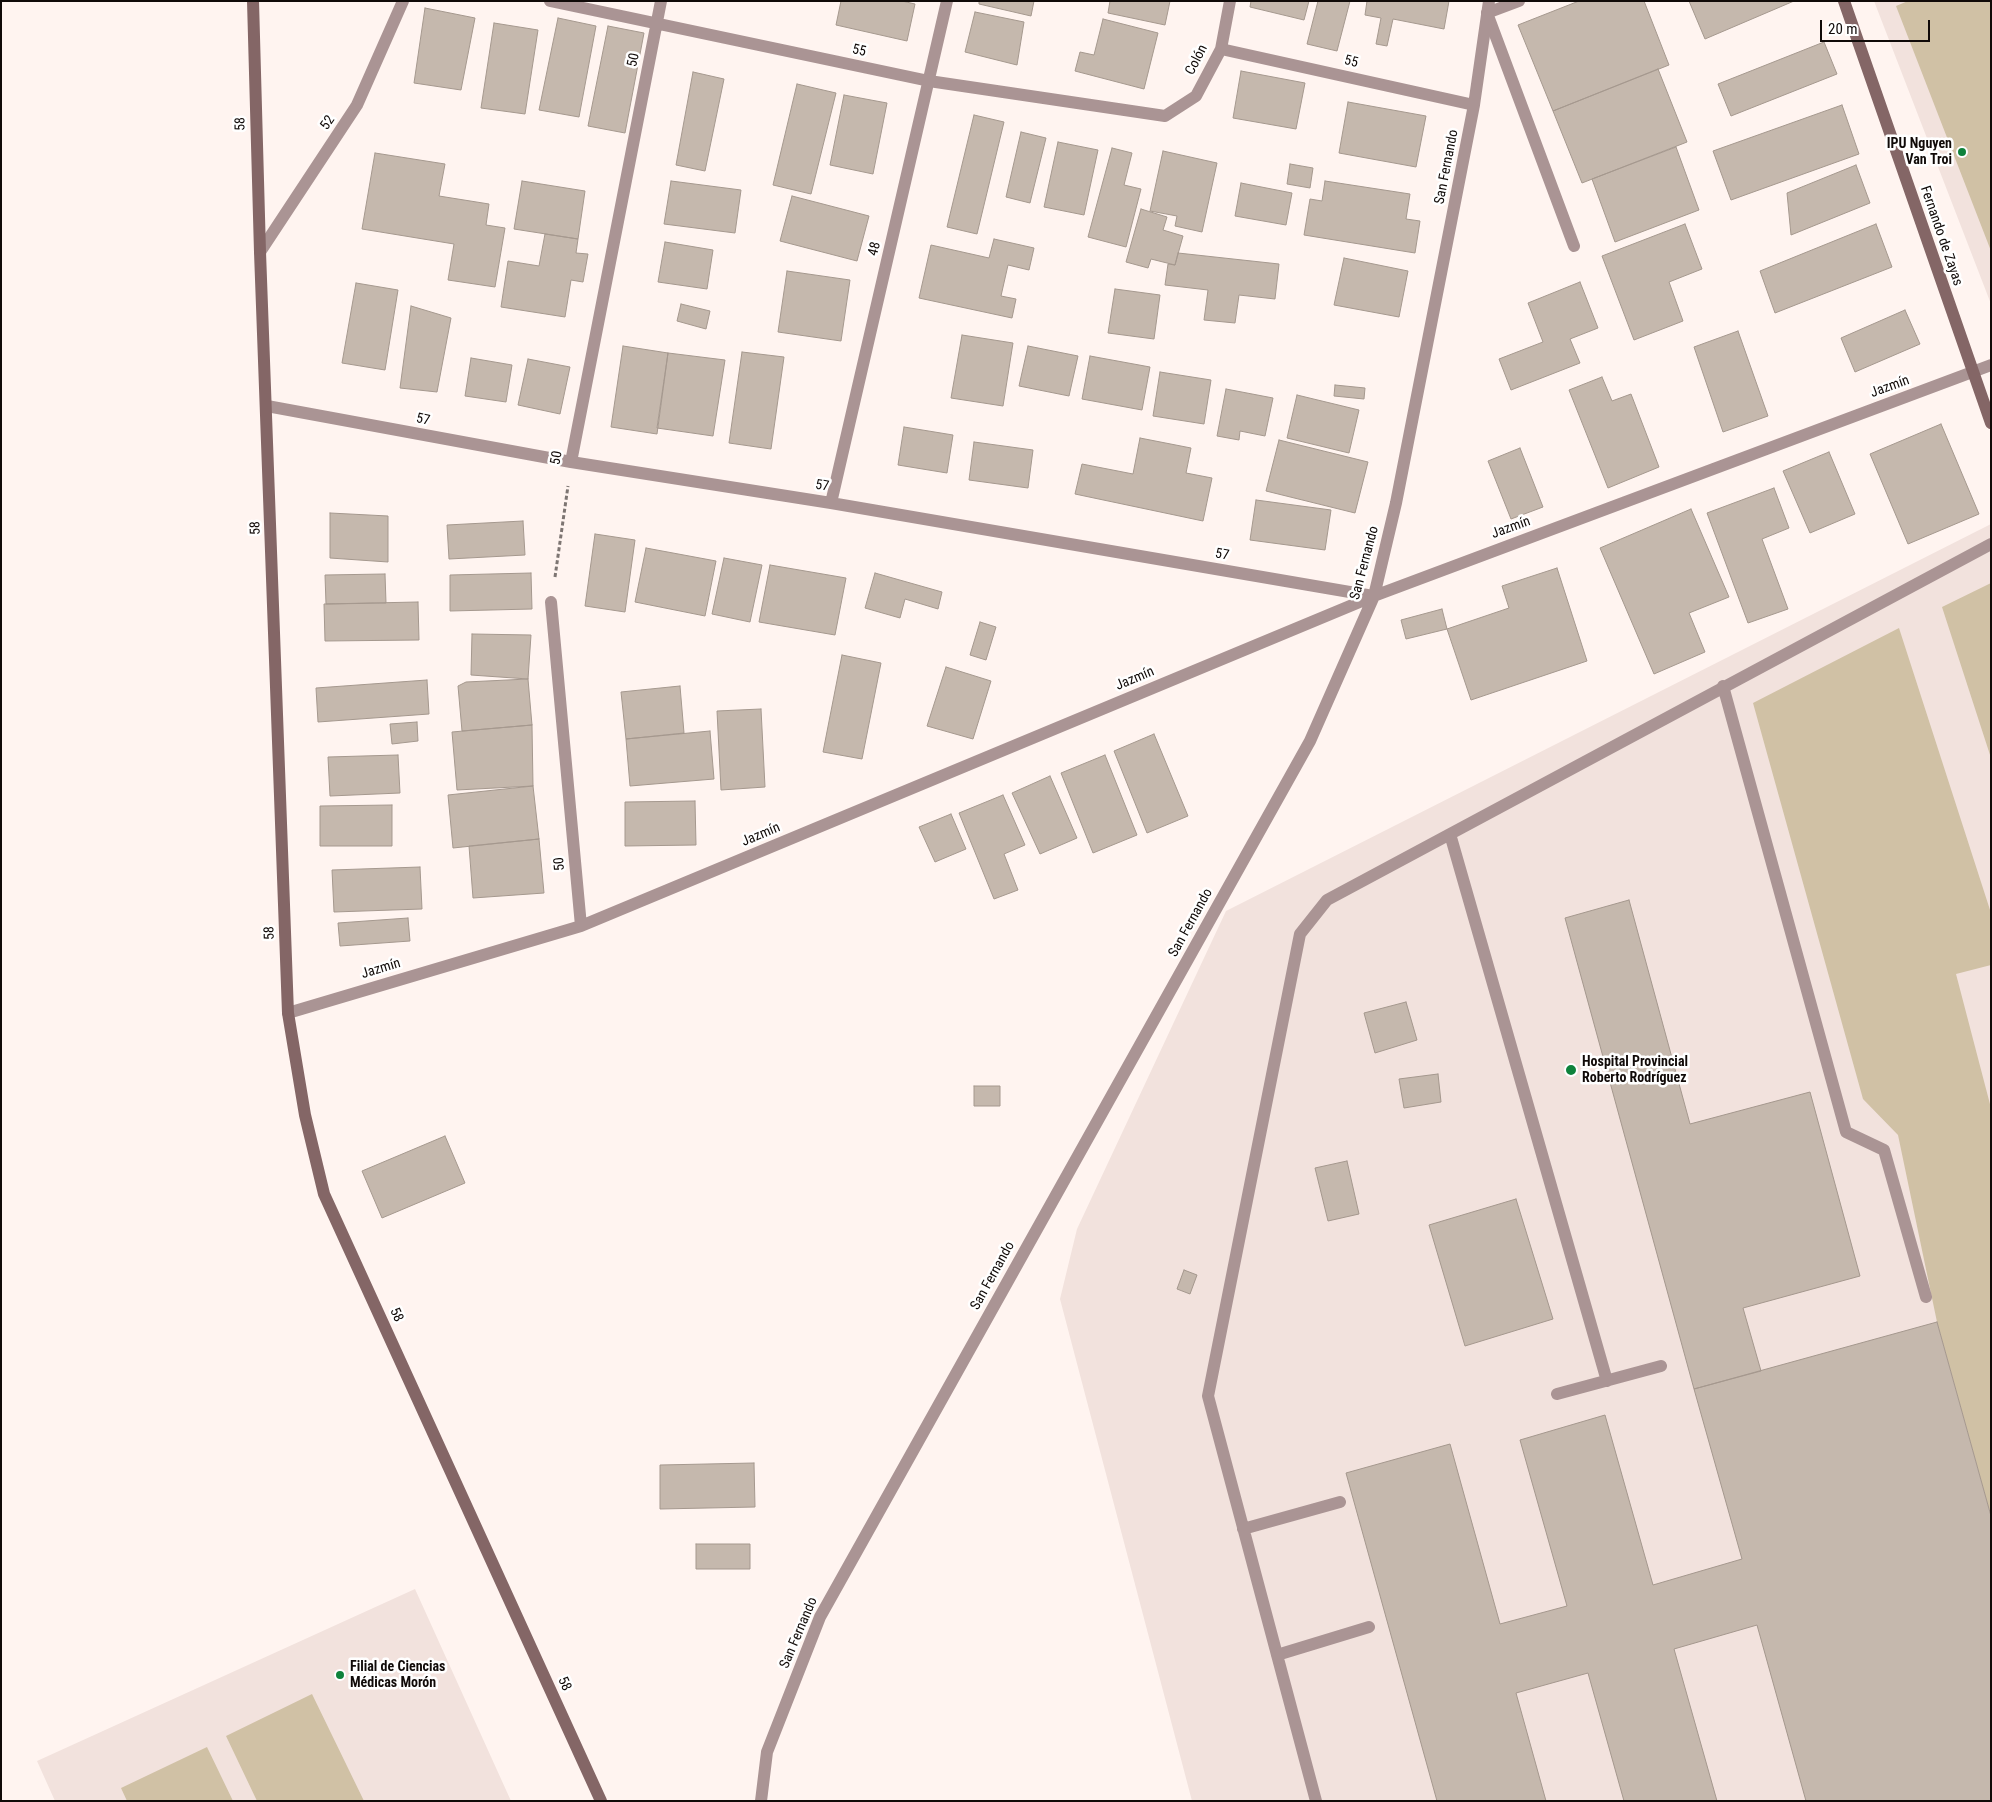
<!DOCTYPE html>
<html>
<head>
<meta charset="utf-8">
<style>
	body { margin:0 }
	#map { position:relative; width:1992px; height:1802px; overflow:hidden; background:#fff4f0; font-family:"Roboto Condensed",sans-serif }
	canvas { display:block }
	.frame { position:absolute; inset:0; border:2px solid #100a08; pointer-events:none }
	.scale { position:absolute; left:1820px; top:20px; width:110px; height:22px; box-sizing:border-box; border:2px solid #100a08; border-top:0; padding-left:6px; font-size:15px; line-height:18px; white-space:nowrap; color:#100a08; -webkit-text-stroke:4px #fff; paint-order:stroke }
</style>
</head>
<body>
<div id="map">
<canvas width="1992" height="1802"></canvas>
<div class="frame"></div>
<div class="scale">20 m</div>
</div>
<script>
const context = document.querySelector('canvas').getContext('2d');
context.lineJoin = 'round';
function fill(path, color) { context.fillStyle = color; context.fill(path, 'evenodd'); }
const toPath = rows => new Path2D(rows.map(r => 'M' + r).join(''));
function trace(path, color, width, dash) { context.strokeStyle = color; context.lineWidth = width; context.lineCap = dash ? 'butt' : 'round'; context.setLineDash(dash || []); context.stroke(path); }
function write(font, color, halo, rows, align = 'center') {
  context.font = font + ' "Roboto Condensed",sans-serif'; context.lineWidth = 5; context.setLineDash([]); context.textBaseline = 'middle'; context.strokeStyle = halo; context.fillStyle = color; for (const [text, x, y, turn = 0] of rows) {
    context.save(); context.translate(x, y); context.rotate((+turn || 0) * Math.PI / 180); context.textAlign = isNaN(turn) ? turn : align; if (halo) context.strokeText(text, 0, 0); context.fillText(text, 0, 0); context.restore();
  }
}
const built = toPath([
	[1874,1,1991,1,1991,304],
	[1991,524,1991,1801,1192,1801,1060,1299,1077,1229,1226,911],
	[415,1589,511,1801,55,1801,37,1761]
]);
const green = toPath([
	[1908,1,1991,1,1991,251,1896,6],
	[1991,583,1991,758,1942,607],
	[1899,628,1991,913,1991,965,1956,974,1991,1108,1991,1516,1937,1322,1898,1135,1863,1099,1753,703],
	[312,1694,364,1801,257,1801,226,1736],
	[207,1747,233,1801,127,1801,121,1788]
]);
const building = toPath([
	[841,1,902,1,915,4,907,41,836,25,841,1],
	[979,1,1034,1,1031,16,979,4,979,1],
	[1110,1,1170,1,1165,25,1108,13,1110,1],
	[1251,1,1309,1,1304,20,1250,7,1251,1],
	[1318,1,1350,1,1337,51,1307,44,1318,1],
	[1367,1,1449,1,1444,29,1393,19,1387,46,1376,44,1381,18,1365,15,1367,1],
	[1579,1,1644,1,1669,65,1553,111,1518,25,1579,1],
	[1689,1,1794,1,1705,39,1689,1],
	[425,8,475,18,461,90,414,83,425,8],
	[975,12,1024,22,1017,65,965,52,975,12],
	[558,18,596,26,579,117,539,110,558,18],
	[1103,19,1158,33,1144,89,1075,71,1080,52,1094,55,1103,19],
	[494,23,538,30,525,114,481,108,494,23],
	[608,26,644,33,625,133,588,126,608,26],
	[1824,42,1837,74,1731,116,1718,84,1824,42],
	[1658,69,1687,142,1582,183,1553,111,1658,69],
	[1241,71,1305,83,1296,129,1233,118,1241,71],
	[693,72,724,79,705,171,676,165,693,72],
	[797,84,836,93,811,194,773,185,797,84],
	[844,95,887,103,873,174,830,165,844,95],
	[1348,102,1426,116,1416,167,1339,153,1348,102],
	[1842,105,1859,154,1731,200,1713,151,1842,105],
	[974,115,1004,122,977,234,947,227,974,115],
	[1021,132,1046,138,1030,203,1006,197,1021,132],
	[1058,142,1098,150,1084,215,1044,207,1058,142],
	[1676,147,1699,210,1615,242,1592,179,1676,147],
	[1112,148,1132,153,1124,185,1141,189,1126,247,1088,237,1112,148],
	[1163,151,1217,163,1202,232,1175,226,1177,216,1150,211,1163,151],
	[375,153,445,164,439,196,489,204,486,225,505,228,495,287,448,280,454,244,362,229,375,153],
	[1290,164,1313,168,1310,188,1287,184,1290,164],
	[1856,165,1870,203,1791,235,1787,193,1856,165],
	[522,181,585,191,578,239,514,229,522,181],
	[671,181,741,190,735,233,664,224,671,181],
	[1325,181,1410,194,1406,219,1420,221,1415,253,1304,235,1310,199,1322,201,1325,181],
	[1241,183,1292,193,1286,225,1235,216,1241,183],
	[792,196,869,216,857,261,780,241,792,196],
	[1141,209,1167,217,1163,230,1183,236,1175,265,1151,259,1148,268,1126,262,1141,209],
	[1685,224,1702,269,1669,282,1683,321,1634,340,1602,256,1685,224],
	[1876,224,1892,267,1775,313,1760,271,1876,224],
	[545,234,578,239,576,253,588,254,583,282,571,280,565,317,501,307,508,261,539,266,545,234],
	[994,239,1034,248,1029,270,1008,265,1001,296,1016,299,1012,318,919,298,931,245,989,258,994,239],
	[665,242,713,250,707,289,658,282,665,242],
	[1178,253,1279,264,1275,299,1239,295,1235,323,1204,320,1208,290,1165,285,1168,264,1175,265,1178,253],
	[1344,258,1408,271,1399,317,1334,305,1344,258],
	[787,271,850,280,841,341,778,332,787,271],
	[1580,282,1598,328,1570,339,1580,363,1511,390,1499,359,1543,342,1528,303,1580,282],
	[356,283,398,290,385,370,342,363,356,283],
	[1115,289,1160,295,1154,339,1108,333,1115,289],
	[681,304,710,311,706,329,677,321,681,304],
	[411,306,451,318,437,392,400,388,411,306],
	[1905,310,1920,344,1855,372,1841,338,1905,310],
	[1738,331,1768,416,1723,432,1694,347,1738,331],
	[962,335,1013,343,1003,406,951,398,962,335],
	[623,346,668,353,657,434,611,427,623,346],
	[1028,346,1078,356,1069,396,1019,386,1028,346],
	[742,352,784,357,771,449,729,443,742,352],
	[668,353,725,360,713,436,657,428,668,353],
	[1090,356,1150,367,1142,410,1082,399,1090,356],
	[471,358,512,365,506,402,465,396,471,358],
	[528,359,570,367,560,414,518,405,528,359],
	[1160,372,1211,380,1204,424,1153,416,1160,372],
	[1602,377,1612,401,1631,394,1659,467,1608,488,1569,390,1602,377],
	[1335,385,1365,388,1364,399,1334,396,1335,385],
	[1226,389,1273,398,1265,436,1240,431,1239,440,1217,436,1226,389],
	[1297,395,1359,410,1349,453,1287,438,1297,395],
	[1941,424,1979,514,1908,544,1870,454,1941,424],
	[904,427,953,435,947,473,898,465,904,427],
	[1140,438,1191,448,1186,473,1212,478,1203,521,1075,494,1082,464,1133,474,1140,438],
	[1279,440,1368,462,1355,513,1266,491,1279,440],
	[974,442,1033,450,1028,488,969,480,974,442],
	[1520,448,1543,507,1511,519,1488,461,1520,448],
	[1829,452,1855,514,1810,533,1783,471,1829,452],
	[1774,488,1789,528,1762,539,1788,609,1748,623,1707,513,1774,488],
	[1256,500,1331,510,1325,550,1250,540,1256,500],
	[1691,509,1729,597,1689,613,1705,652,1654,674,1600,548,1691,509],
	[330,513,388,516,388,562,330,558,330,513],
	[523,521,525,555,449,559,447,525,523,521],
	[595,534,635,540,625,612,585,606,595,534],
	[646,548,716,561,705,616,635,602,646,548],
	[724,558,762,565,750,622,712,614,724,558],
	[770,565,846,578,835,635,759,622,770,565],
	[1557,568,1587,661,1471,700,1447,629,1509,608,1502,586,1557,568],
	[531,573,532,609,450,611,450,575,531,573],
	[875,573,942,592,938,609,905,599,900,618,865,608,875,573],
	[385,574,386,603,326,604,325,575,385,574],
	[418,602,419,640,325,641,324,604,418,602],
	[1442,609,1447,629,1406,639,1401,620,1442,609],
	[980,622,996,627,986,660,970,655,980,622],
	[472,634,531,635,528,679,471,675,472,634],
	[842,655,881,663,862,759,823,752,842,655],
	[946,667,991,681,973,739,927,726,946,667],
	[528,679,532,725,462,731,458,686,466,682,528,679],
	[427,680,429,714,318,722,316,688,427,680],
	[680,686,684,733,626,739,621,692,680,686],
	[761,709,765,787,721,790,717,711,761,709],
	[417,722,418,741,392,744,390,724,417,722],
	[532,725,533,786,457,790,452,732,532,725],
	[710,731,714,779,630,786,626,739,710,731],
	[1154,734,1188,816,1147,833,1114,751,1154,734],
	[398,755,400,793,330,796,328,757,398,755],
	[1105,755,1137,835,1093,853,1061,773,1105,755],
	[1050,776,1077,838,1040,854,1012,793,1050,776],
	[533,786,539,839,453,848,448,795,533,786],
	[1003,795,1025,845,1004,854,1018,890,994,899,959,813,1003,795],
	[695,801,696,845,625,846,625,802,695,801],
	[392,805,392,846,320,846,320,806,392,805],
	[951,814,966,849,935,862,919,827,951,814],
	[539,839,544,893,473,898,469,846,539,839],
	[420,867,422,909,334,912,332,870,420,867],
	[1629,900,1690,1124,1810,1092,1860,1276,1743,1308,1761,1371,1694,1389,1565,918,1629,900],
	[408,918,410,941,340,946,338,923,408,918],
	[1406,1002,1417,1040,1375,1053,1364,1013,1406,1002],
	[1438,1074,1441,1102,1404,1108,1399,1079,1438,1074],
	[974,1086,1000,1086,1000,1106,974,1106,974,1086],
	[445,1136,465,1183,382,1218,362,1171,445,1136],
	[1347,1161,1359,1214,1328,1221,1315,1168,1347,1161],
	[1516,1199,1553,1319,1465,1346,1429,1225,1516,1199],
	[1184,1270,1197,1275,1190,1294,1177,1289,1184,1270],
	[1937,1322,1991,1516,1991,1801,1806,1801,1757,1625,1674,1649,1717,1801,1624,1801,1588,1673,1516,1693,1546,1801,1437,1801,1346,1473,1450,1444,1500,1624,1567,1606,1520,1440,1605,1415,1653,1585,1742,1559,1694,1389,1937,1322],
	[754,1463,755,1507,660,1509,660,1465,754,1463],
	[696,1544,750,1544,750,1569,696,1569,696,1544]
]);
const path = toPath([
	[555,577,568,486]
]);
const lane = toPath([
	[1487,13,1574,246],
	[1723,686,1846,1132,1884,1150,1926,1297],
	[1450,834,1607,1381],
	[1557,1394,1661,1366],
	[1243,1529,1340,1502],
	[1277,1655,1369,1627],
	[1316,1801,1208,1396,1300,934,1327,900,1991,544]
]);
const street = toPath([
	[550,1,929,81,1165,116,1196,96,1221,49,1230,1],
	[1487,13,1519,1],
	[1221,49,1474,105],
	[260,252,357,105,403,1],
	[267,406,571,462,831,503,1373,596],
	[571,462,661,1],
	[831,503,947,1],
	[551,602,581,926],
	[288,1013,581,926,1374,596,1991,365],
	[761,1801,767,1752,820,1617,1310,741,1374,596,1396,503,1474,105,1489,1]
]);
const secondary = toPath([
	[253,1,260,252,288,1013,305,1115,324,1194,601,1801],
	[1844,1,1991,423]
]);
const markers = [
	[1962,152,5,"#0e823b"],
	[1571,1070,6,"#0e823b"],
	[340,1675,5,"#0e823b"]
];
const streetNames = [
	["55",859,51,12],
	["50",634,60,-79],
	["Colón",1197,60,-63],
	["55",1351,62,13],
	["52",328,123,-56],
	["58",241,124,-91],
	["San Fernando",1447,167,-79],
	["Fernando de Zayas",1941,236,71],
	["48",875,249,-77],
	["Jazmín",1890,387,-20],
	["57",423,420,11],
	["50",557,458,-80],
	["57",822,486,9],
	["58",256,528,-92],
	["Jazmín",1511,528,-20],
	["57",1222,555,10],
	["San Fernando",1365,563,-75],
	["Jazmín",1135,679,-23],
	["Jazmín",761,835,-23],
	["50",560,864,-95],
	["San Fernando",1191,923,-61],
	["58",270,933,-92],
	["Jazmín",381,969,-17],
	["San Fernando",993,1276,-61],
	["58",396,1315,65],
	["San Fernando",799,1633,-67],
	["58",564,1684,65]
];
const poiNames = [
	["IPU Nguyen",1952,144,"right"],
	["Van Troi",1952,160,"right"],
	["Hospital Provincial",1582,1062],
	["Roberto Rodríguez",1582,1078],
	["Filial de Ciencias",350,1667],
	["Médicas Morón",350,1683]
];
fill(built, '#f2e2dd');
fill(green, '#d0c1a5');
fill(building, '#c5b8ad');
trace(building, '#a5988e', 1);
trace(path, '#7d7572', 3, [4, 2.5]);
trace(lane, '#aa9494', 12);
trace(street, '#aa9494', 12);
trace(secondary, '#846666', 12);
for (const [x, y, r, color] of markers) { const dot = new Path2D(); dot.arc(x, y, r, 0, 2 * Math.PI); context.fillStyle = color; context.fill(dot); trace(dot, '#fff', 2); }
write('14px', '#100a08', '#fff', streetNames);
write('bold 14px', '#100a08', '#fff', poiNames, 'left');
</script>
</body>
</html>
